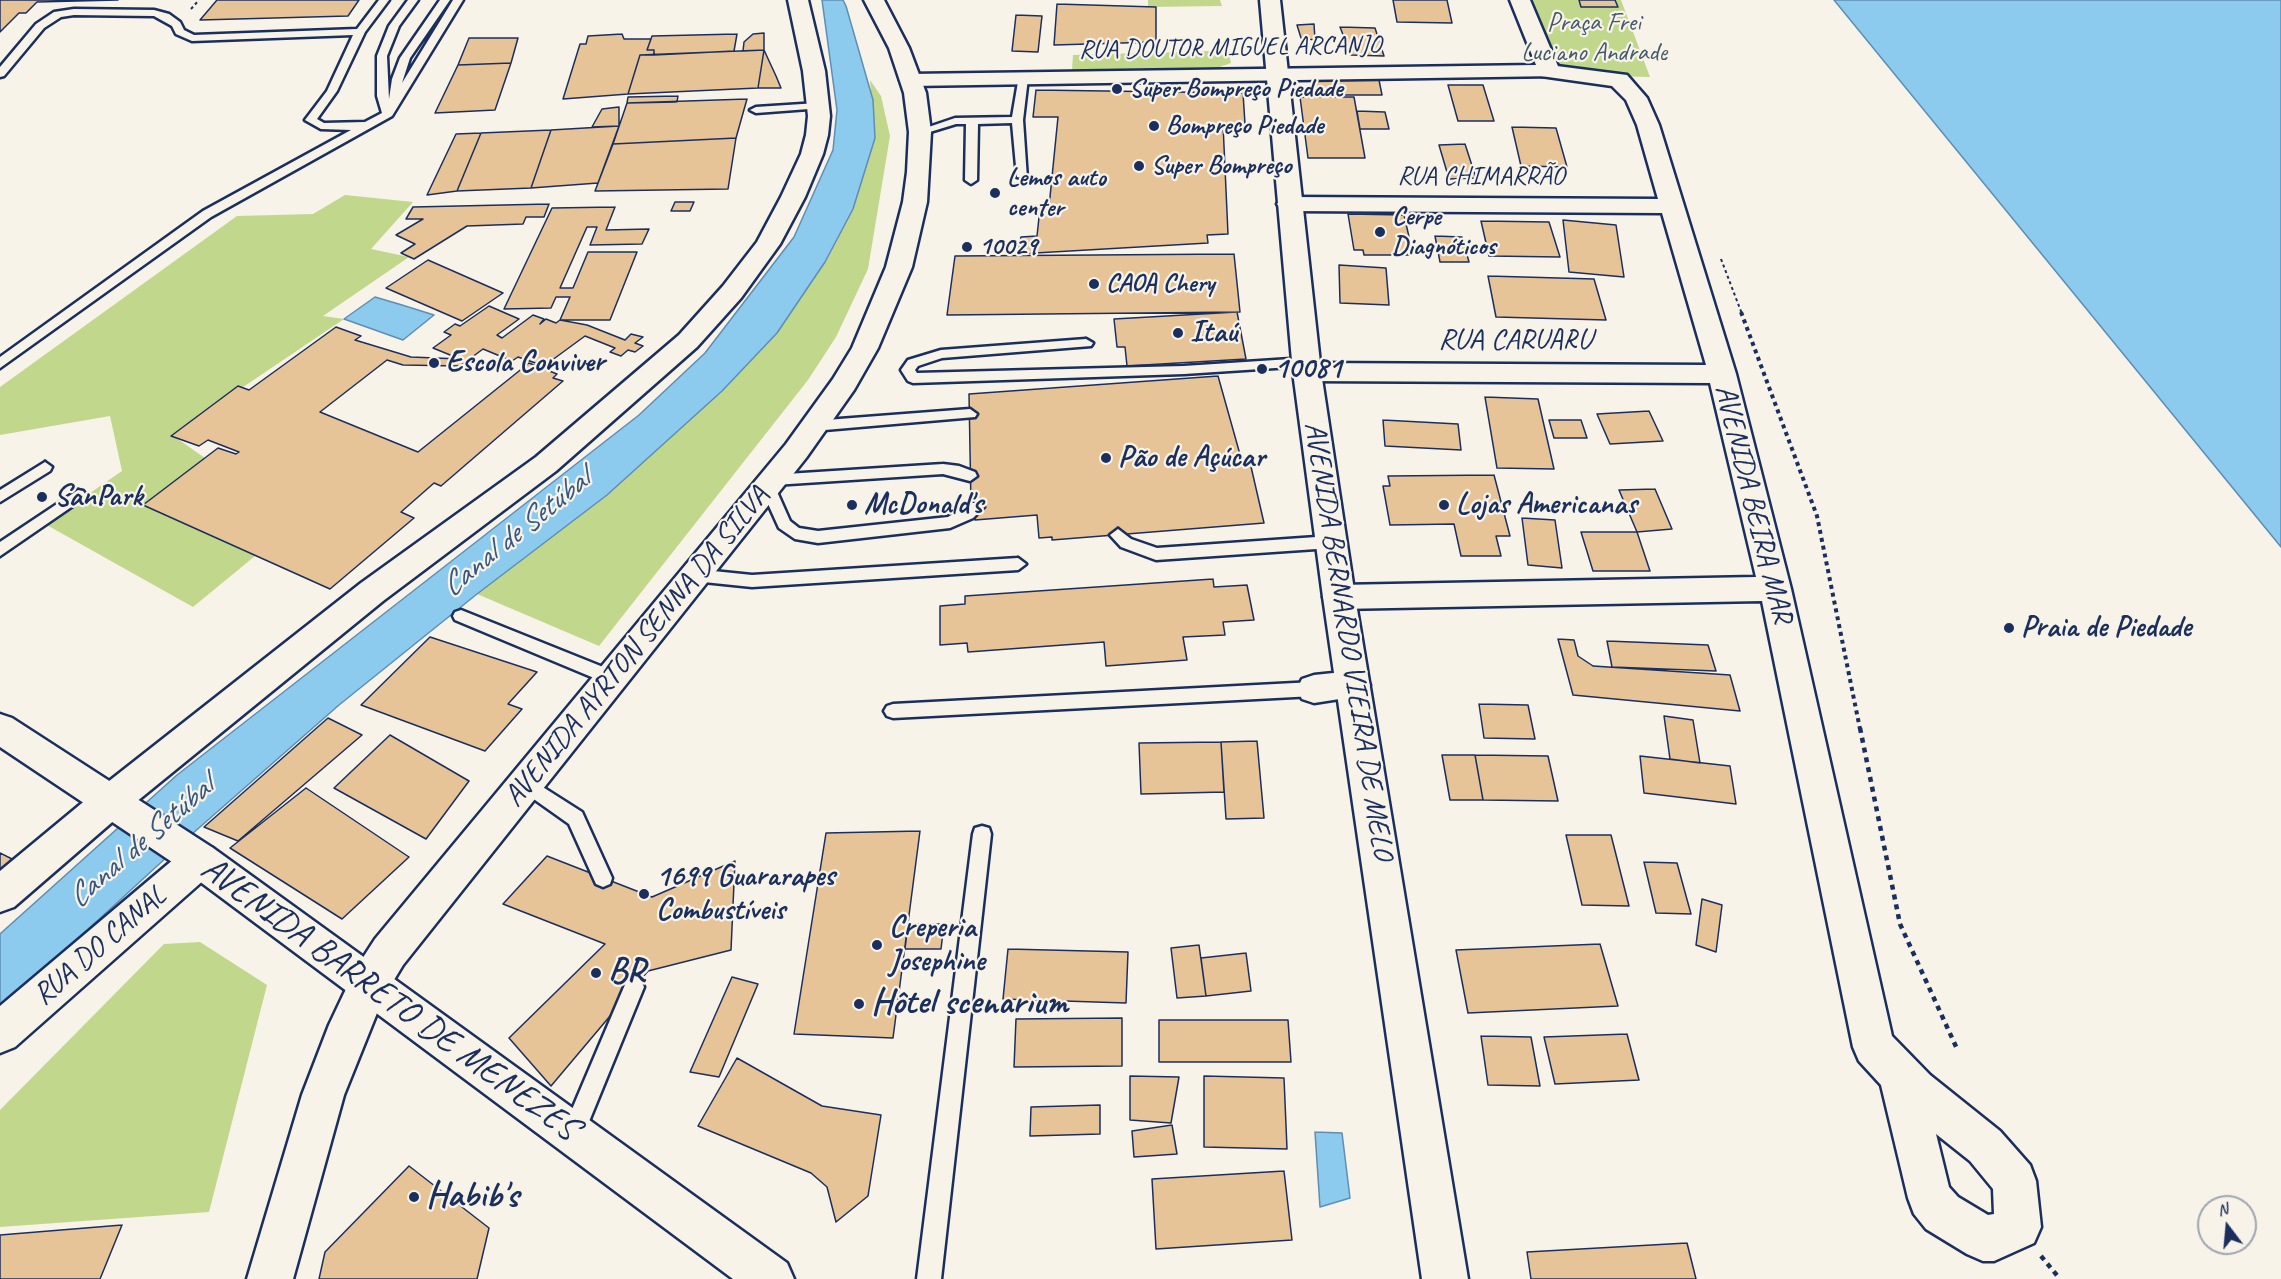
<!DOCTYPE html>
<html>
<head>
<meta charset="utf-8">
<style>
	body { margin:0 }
	#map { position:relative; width:2281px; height:1279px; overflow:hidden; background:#f7f3e8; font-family:Caveat,sans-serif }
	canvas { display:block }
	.north { position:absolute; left:2197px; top:1195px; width:60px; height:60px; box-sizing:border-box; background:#f7f3e8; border:2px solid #9fa5b1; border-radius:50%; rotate:344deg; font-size:16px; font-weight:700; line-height:24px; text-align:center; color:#1b2f5e }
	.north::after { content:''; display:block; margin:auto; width:21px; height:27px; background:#1b2f5e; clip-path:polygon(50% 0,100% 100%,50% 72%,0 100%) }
</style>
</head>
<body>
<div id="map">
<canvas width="2281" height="1279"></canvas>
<div class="north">N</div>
</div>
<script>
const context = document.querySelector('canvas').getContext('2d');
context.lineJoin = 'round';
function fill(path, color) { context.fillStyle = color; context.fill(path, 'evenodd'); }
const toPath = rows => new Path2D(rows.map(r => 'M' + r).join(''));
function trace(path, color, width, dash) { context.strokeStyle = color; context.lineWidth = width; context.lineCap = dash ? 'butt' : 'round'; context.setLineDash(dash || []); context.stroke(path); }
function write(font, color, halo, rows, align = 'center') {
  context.font = font + ' Caveat,sans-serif'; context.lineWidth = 4.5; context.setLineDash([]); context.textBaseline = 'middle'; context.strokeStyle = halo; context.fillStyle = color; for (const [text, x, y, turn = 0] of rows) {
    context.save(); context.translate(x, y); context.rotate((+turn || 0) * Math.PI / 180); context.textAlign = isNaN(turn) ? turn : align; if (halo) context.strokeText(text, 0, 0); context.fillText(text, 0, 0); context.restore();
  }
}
const green = toPath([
	[1148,0,1220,0,1222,6,1148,7],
	[1528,0,1621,0,1650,77,1575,75,1553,64],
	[1213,51,1218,55,1229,54,1231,63,1217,68,1072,70,1073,55],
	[870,80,881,96,890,136,868,269,836,337,808,380,599,646,477,594,607,495,722,391,777,333,825,262,853,209,875,138],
	[345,195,413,202,371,249,409,257,323,316,344,319,172,435,205,458,144,505,255,556,193,607,45,524,122,471,110,416,0,435,0,387,237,216,313,214],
	[200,942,267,985,209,1212,0,1227,0,1110,164,944]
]);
const water = toPath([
	[822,0,843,0,846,6,873,100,875,138,853,209,825,262,777,333,722,391,607,495,477,594,339,705,192,834,0,1010,0,934,177,775,639,415,705,353,794,237,833,150,837,110,822,0],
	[1834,0,2281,0,2281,547,1834,0],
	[375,297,402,305,434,315,403,340,344,319,375,297],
	[1315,1132,1342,1133,1350,1198,1320,1207,1315,1132]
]);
const building = toPath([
	[0,0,118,0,37,2,26,13,19,13,0,32,0,0],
	[217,0,359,0,348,16,200,20,217,0],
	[1393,0,1447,0,1452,23,1397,22,1393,0],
	[1579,0,1615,0,1618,7,1581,7,1579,0],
	[1057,4,1156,7,1156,42,1054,45,1057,4],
	[1016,15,1042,16,1038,52,1012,51,1016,15],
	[1314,24,1315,40,1301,38,1297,25,1314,24],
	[1340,27,1375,28,1384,56,1351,55,1340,27],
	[764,33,764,50,743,51,744,42,753,34,764,33],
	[622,34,624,39,651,39,647,50,654,50,654,55,640,55,628,94,563,99,580,44,586,44,588,36,622,34],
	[737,34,734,51,654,55,654,50,647,50,652,36,737,34],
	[469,38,518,38,511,63,458,65,469,38],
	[764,50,758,88,628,94,640,55,764,50],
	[764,50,776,76,781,88,758,88,764,50],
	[511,63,495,110,435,113,458,65,511,63],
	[1312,80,1379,80,1382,95,1314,95,1312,80],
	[1448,85,1483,85,1494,121,1458,121,1448,85],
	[1036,90,1243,93,1245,124,1223,124,1228,234,1207,235,1208,243,1018,254,1021,237,1037,236,1040,208,1049,207,1058,117,1033,117,1036,90],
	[678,96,677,102,627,103,628,97,678,96],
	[1300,97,1354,97,1365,158,1308,158,1300,97],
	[747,99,736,138,613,144,627,103,747,99],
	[619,107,619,126,592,127,602,109,619,107],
	[1357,111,1385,112,1389,129,1360,129,1357,111],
	[619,126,598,183,531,188,551,130,619,126],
	[1512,127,1556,128,1567,167,1521,166,1512,127],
	[551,130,531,188,457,191,481,133,551,130],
	[481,133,457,191,427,195,456,134,481,133],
	[736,138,728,189,595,191,613,144,736,138],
	[1465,144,1476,178,1449,179,1439,145,1465,144],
	[675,202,694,202,690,211,671,211,675,202],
	[549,204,544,217,526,217,523,224,467,226,414,259,401,253,415,244,396,235,423,219,406,219,413,207,549,204],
	[615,207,606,230,649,229,642,244,590,245,597,227,587,227,560,288,573,288,588,252,637,252,610,320,560,320,570,297,556,297,551,308,504,309,552,208,615,207],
	[1348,214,1404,215,1412,250,1407,250,1409,255,1364,255,1363,250,1354,250,1348,214],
	[1563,220,1616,225,1624,277,1569,272,1563,220],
	[1481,221,1549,222,1560,257,1489,256,1481,221],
	[1435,236,1462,237,1469,262,1440,262,1435,236],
	[1234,254,1240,312,947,315,955,256,1234,254],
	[428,260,503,293,462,321,386,288,428,260],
	[1339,265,1386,268,1389,305,1340,303,1339,265],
	[1488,276,1594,279,1606,320,1496,317,1488,276],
	[489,306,519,319,497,335,502,338,533,315,544,319,540,324,546,319,556,323,560,320,587,325,625,340,631,334,643,337,635,343,643,346,635,352,628,350,621,356,610,352,615,348,585,336,544,366,518,357,512,361,483,349,460,366,403,365,387,360,320,412,418,452,529,363,557,374,553,378,563,381,441,486,434,483,401,512,414,518,330,589,143,505,218,448,236,454,239,452,208,440,199,446,171,436,238,386,249,390,336,327,361,336,355,340,411,357,460,359,433,348,451,335,444,332,455,324,460,326,489,306],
	[1237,312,1246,359,1127,366,1125,347,1117,347,1114,319,1237,312],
	[1218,376,1241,458,1249,458,1264,523,1052,540,1052,537,1039,538,1037,515,975,520,976,507,971,506,969,394,1218,376],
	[1485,397,1538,399,1554,469,1497,468,1485,397],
	[1649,411,1663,441,1610,444,1597,414,1649,411],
	[1383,420,1458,424,1461,450,1385,446,1383,420],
	[1549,420,1581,420,1587,438,1554,438,1549,420],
	[1494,475,1510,536,1496,536,1501,556,1461,556,1454,524,1390,525,1383,486,1390,486,1388,476,1494,475],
	[1655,489,1672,529,1637,532,1619,490,1655,489],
	[1522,518,1555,520,1562,568,1528,565,1522,518],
	[1581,532,1637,532,1650,571,1593,571,1581,532],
	[1213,579,1214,587,1247,585,1254,620,1223,622,1225,635,1183,637,1187,660,1106,666,1104,642,968,652,967,643,940,645,940,606,965,604,965,596,1213,579],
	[430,637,537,672,508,704,522,709,485,751,361,705,430,637],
	[1558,639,1574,640,1578,656,1593,666,1730,675,1740,711,1573,695,1558,639],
	[1607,641,1708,645,1716,671,1612,667,1607,641],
	[1479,704,1528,705,1535,739,1484,738,1479,704],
	[1664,716,1693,720,1700,763,1670,759,1664,716],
	[328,718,362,735,238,841,204,827,328,718],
	[390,735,469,781,426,839,334,788,390,735],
	[1257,741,1264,818,1226,819,1221,742,1257,741],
	[1221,742,1224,792,1141,794,1139,743,1221,742],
	[1442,755,1475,755,1483,800,1450,800,1442,755],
	[1475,755,1548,756,1558,801,1483,800,1475,755],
	[1640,756,1730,766,1736,804,1644,793,1640,756],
	[306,788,409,857,342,919,230,848,306,788],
	[920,831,893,1038,794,1034,826,833,920,831],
	[1566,835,1611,835,1629,906,1582,905,1566,835],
	[0,853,16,861,0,875,0,853],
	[547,856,652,897,735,861,731,950,648,971,551,1086,509,1038,605,944,503,904,547,856],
	[1644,862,1677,863,1691,914,1656,913,1644,862],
	[1702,899,1722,905,1716,952,1696,945,1702,899],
	[908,924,944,924,941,949,905,949,908,924],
	[1600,944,1618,1006,1468,1013,1456,950,1600,944],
	[1199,945,1206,996,1177,998,1171,948,1199,945],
	[1008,949,1128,952,1126,1003,1003,999,1008,949],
	[1246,953,1251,991,1206,996,1201,958,1246,953],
	[732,977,758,984,719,1077,690,1072,732,977],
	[1122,1018,1122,1066,1014,1067,1016,1019,1122,1018],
	[1159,1020,1288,1020,1291,1062,1159,1062,1159,1020],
	[1627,1034,1639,1080,1555,1084,1544,1037,1627,1034],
	[1481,1036,1531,1037,1540,1086,1488,1085,1481,1036],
	[737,1058,822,1106,881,1115,868,1196,836,1222,827,1187,811,1173,698,1126,737,1058],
	[1130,1076,1179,1077,1171,1123,1130,1120,1130,1076],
	[1204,1076,1284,1078,1287,1149,1204,1147,1204,1076],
	[1100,1105,1100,1134,1030,1136,1031,1107,1100,1105],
	[1172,1125,1177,1154,1134,1157,1132,1131,1172,1125],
	[409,1166,489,1228,477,1279,319,1279,325,1252,409,1166],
	[1284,1171,1292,1240,1156,1249,1152,1179,1284,1171],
	[122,1225,100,1279,0,1279,0,1235,122,1225],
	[1687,1243,1696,1279,1531,1279,1527,1252,1687,1243]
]);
const pathFar2 = toPath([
	[191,9,199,0],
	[1721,259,1742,314]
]);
const pathFar1 = toPath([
	[1741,312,1817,516,1860,729]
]);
const path = toPath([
	[1860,728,1900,924,1958,1051],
	[2041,1256,2060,1279]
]);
const service = toPath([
	[379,0,389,0,365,32,337,91,317,119,324,123,365,122,382,113,377,96,377,56,389,26,408,0,418,0,399,26,387,56,389,99,392,79,400,58,440,0,450,0,410,58,402,83,453,0,463,0,392,116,211,217,0,368,0,357,203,211,351,130,321,129,305,120,327,91,353,35,192,41,176,34,172,26,154,16,74,15,61,17,44,28,4,76,0,77,0,67,36,24,54,12,74,9,154,10,169,14,180,22,184,30,194,35,357,29,379,0],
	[1019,76,1028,78,1023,120,1027,179,1017,177,1012,123,978,124,977,180,971,184,965,180,966,124,956,124,920,135,914,132,955,118,1012,117,1019,76],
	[818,103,823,106,822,108,756,113,750,110,756,107,818,103],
	[1086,339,1093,343,1091,346,942,358,918,366,915,370,917,373,1184,366,1306,358,1313,362,1306,366,1184,374,913,383,908,381,901,370,908,360,941,350,1086,339],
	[970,409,977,414,975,417,813,431,806,426,813,421,970,409],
	[45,462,52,467,50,471,0,502,0,490,45,462],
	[943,464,959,466,975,472,977,476,970,481,943,474,774,485,790,521,799,528,818,531,948,517,971,503,981,503,984,507,973,518,950,528,818,543,795,539,779,528,760,486,766,476,771,475,943,464],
	[78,490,83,491,86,495,83,499,0,556,0,542,78,490],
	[1118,529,1131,539,1157,548,1331,536,1339,542,1331,548,1156,560,1121,547,1110,535,1118,529],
	[1018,558,1026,564,1018,570,752,587,694,581,686,575,694,569,752,575,1018,558],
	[461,610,618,673,620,678,618,683,606,683,455,620,453,616,455,612,461,610],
	[1314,682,1320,684,1323,689,1320,694,1314,696,893,718,887,716,884,711,887,706,893,704,1314,682],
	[527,777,582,812,612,878,610,884,603,887,596,884,569,824,521,790,518,785,521,780,527,777],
	[982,826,989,828,991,834,941,1279,917,1279,973,834,975,828,982,826],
	[634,977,641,980,644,987,581,1141,573,1144,565,1141,562,1133,627,980,634,977]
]);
const minor = toPath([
	[1549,65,1627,75,1647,98,1659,125,1736,374,1791,589,1892,1036,1930,1075,2000,1131,2030,1165,2036,1181,2041,1227,2034,1243,1994,1261,1983,1261,1967,1254,1926,1229,1914,1214,1908,1198,1881,1085,1859,1061,1853,1047,1762,601,1339,609,1328,606,1323,597,1328,588,1339,585,1756,577,1710,383,1307,381,1297,378,1293,372,1297,366,1307,363,1706,365,1662,213,1289,211,1281,209,1277,204,1281,199,1289,197,1658,199,1637,125,1626,100,1612,86,1541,76,1538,71,1541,66,1549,65],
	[1936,1134,1970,1161,1993,1189,1994,1214,1988,1215,1958,1197,1949,1187,1936,1134],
	[1353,671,1365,675,1370,685,1365,695,1314,703,1302,699,1297,689,1302,679,1314,675,1353,671]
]);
const tertiary = toPath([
	[112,784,125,789,130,800,125,811,14,907,0,912,0,871,99,789,112,784],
	[200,843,213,848,219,860,213,872,15,1047,0,1053,0,1006,187,848,200,843]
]);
const secondary = toPath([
	[1510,0,1530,0,1560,71,1557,76,911,86,903,85,900,80,903,75,911,74,1536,65,1510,0],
	[0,714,12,718,213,848,787,1263,794,1279,733,1279,187,872,0,747,0,714]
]);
const primary = toPath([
	[788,0,808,0,825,71,830,116,828,135,823,154,805,197,780,244,741,298,697,347,556,471,383,601,125,811,112,816,99,811,94,800,99,789,361,583,536,457,679,335,723,286,757,242,781,197,801,154,806,135,808,116,803,71,788,0],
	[864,0,884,0,909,48,926,93,931,132,927,202,912,267,878,348,854,390,806,458,403,965,383,998,344,1095,293,1279,247,1279,302,1095,329,1025,355,970,375,939,786,444,833,379,852,348,886,267,903,202,907,172,909,132,904,93,889,48,864,0],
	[1260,0,1280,0,1321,372,1355,597,1468,1279,1422,1279,1323,597,1293,372,1260,0]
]);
const markers = [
	[1117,89,6,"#1b2f5e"],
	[1154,126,6,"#1b2f5e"],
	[1139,166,6,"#1b2f5e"],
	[995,193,6,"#1b2f5e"],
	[1380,232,6,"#1b2f5e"],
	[967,247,6,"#1b2f5e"],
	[1094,284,6,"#1b2f5e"],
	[1178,333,6,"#1b2f5e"],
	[434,363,6,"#1b2f5e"],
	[1262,369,6,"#1b2f5e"],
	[1106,458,6,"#1b2f5e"],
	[42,497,6,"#1b2f5e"],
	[852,505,6,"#1b2f5e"],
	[1444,505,6,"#1b2f5e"],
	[2009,628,6,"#1b2f5e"],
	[644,894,6,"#1b2f5e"],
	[877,945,6,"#1b2f5e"],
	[596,973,6,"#1b2f5e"],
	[859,1004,6,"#1b2f5e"],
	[414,1197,6,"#1b2f5e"]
];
const farParknames = [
	["Praça Frei",1594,23],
	["Luciano Andrade",1594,53]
];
const farStreetnames = [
	["RUA DOUTOR MIGUEL ARCANJO",1230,48,-1],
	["RUA CHIMARRÃO",1481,177]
];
const farPoinames = [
	["Super Bompreço Piedade",1129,89],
	["Bompreço Piedade",1166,126],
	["Super Bompreço",1151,166],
	["Lemos auto",1007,178],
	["center",1007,208],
	["Cerpe",1392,217],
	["Diagnóticos",1392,247],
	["10029",979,247],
	["CAOA Chery",1106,284]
];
const poiNames = [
	["Itaú",1190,333],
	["Escola Conviver",446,363],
	["10081",1274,369],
	["Pão de Açúcar",1118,458],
	["SanPark",54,497],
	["McDonald's",864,505],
	["Lojas Americanas",1456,505],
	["Praia de Piedade",2021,628],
	["1699 Guararapes",656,877],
	["Combustíveis",656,911],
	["Creperia",889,928],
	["Josephine",889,962]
];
const streetNames = [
	["RUA CARUARU",1515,340],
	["AVENIDA BEIRA MAR",1753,504,76],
	["AVENIDA BERNARDO VIEIRA DE MELO",1348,641,81],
	["AVENIDA AYRTON SENNA DA SILVA",637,647,-51],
	["RUA DO CANAL",100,946,-41]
];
const waterNames = [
	["Canal de Setúbal",516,534,-39],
	["Canal de Setúbal",141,843,-41]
];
const nearPoinames = [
	["BR",608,973],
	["Hôtel scenarium",871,1004],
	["Habib's",426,1197]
];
const nearStreetnames = [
	["AVENIDA BARRETO DE MENEZES",389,999,36]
];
fill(green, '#c1d78c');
fill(water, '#8ccbed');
trace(water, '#5f8db4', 1.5);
fill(building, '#e7c398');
trace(building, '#1b2f5e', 1.5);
trace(service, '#1b2f5e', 5);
trace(minor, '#1b2f5e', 5);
trace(tertiary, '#1b2f5e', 5);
trace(secondary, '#1b2f5e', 5);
trace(primary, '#1b2f5e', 5);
trace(pathFar2, '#1b2f5e', 2, [3, 3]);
trace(pathFar1, '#1b2f5e', 4, [4, 4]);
trace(path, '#1b2f5e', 4.5, [5, 5]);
fill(service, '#f7f3e8');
fill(minor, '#f7f3e8');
fill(tertiary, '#f7f3e8');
fill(secondary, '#f7f3e8');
fill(primary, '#f7f3e8');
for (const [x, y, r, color] of markers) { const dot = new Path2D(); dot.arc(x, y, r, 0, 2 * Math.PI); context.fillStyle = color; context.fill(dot); trace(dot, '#f7f3e8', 2); }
write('26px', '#44596a', '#f7f3e8', farParknames);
write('26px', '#1b2f5e', '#f7f3e8', farStreetnames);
write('bold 26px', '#1b2f5e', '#f7f3e8', farPoinames, 'left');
write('bold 30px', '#1b2f5e', '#f7f3e8', poiNames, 'left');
write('30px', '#1b2f5e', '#f7f3e8', streetNames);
write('italic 32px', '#375682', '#f7f3e8', waterNames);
write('bold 36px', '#1b2f5e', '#f7f3e8', nearPoinames, 'left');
write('36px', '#1b2f5e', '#f7f3e8', nearStreetnames);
</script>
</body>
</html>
